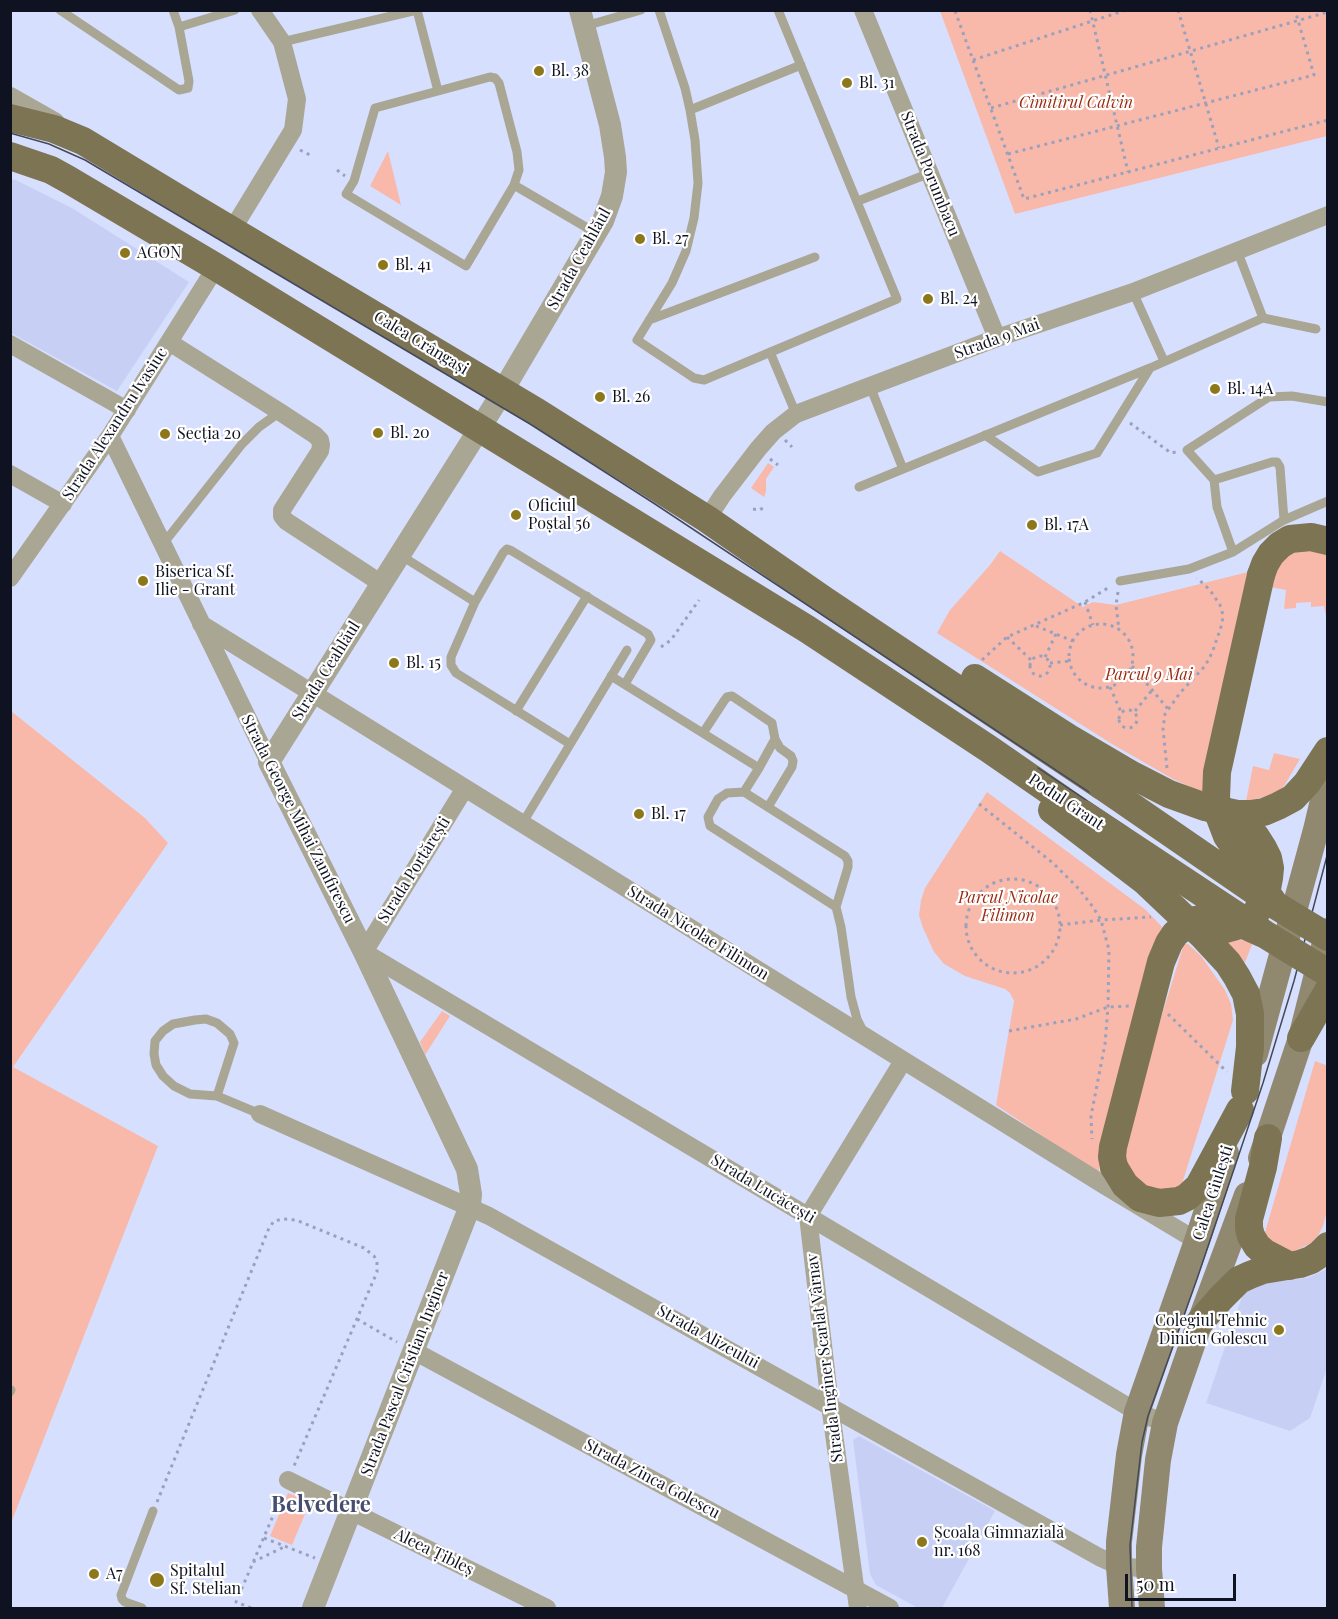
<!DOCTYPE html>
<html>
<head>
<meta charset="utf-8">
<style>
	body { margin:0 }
	#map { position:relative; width:1338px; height:1619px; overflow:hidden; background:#d7dfff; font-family:"Playfair Display",serif }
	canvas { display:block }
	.frame { position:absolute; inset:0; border:12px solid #0f1220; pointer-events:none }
	.scale { position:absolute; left:1125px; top:1574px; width:111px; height:27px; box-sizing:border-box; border:3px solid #0f1220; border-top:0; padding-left:8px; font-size:18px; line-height:21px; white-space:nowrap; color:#0f1220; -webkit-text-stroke:4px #fff; paint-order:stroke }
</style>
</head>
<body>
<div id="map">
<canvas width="1338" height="1619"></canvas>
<div class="frame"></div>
<div class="scale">50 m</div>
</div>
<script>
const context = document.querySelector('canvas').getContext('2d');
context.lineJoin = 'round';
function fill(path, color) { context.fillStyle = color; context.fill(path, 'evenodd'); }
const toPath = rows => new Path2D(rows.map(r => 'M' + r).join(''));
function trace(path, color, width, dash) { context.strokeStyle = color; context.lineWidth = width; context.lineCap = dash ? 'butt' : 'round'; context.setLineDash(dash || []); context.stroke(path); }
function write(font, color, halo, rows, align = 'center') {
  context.font = font + ' "Playfair Display",serif'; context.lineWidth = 4.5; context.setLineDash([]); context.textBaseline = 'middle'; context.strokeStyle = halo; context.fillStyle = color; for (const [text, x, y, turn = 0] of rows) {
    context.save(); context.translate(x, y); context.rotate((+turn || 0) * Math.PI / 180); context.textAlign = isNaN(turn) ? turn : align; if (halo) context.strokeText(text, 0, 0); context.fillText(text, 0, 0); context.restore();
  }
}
const built = toPath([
	[10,179,16,180,72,208,189,282,117,391,11,333],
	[1327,1269,1327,1368,1310,1418,1290,1431,1206,1403,1244,1291,1255,1284,1307,1278],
	[859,1436,995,1511,942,1608,918,1608,876,1585,870,1574,853,1440]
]);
const green = toPath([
	[940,11,1327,11,1327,136,1015,214],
	[388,151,401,205,370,186],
	[768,463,774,467,766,479,766,492,764,497,751,488],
	[1291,547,1327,551,1327,616,1326,616,1324,606,1311,607,1311,602,1296,603,1296,608,1284,609,1286,590,1264,586],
	[1000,551,1083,607,1093,602,1116,605,1248,572,1208,795,1173,779,1112,744,937,633,950,610,990,565],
	[11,711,145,818,168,843,13,1067,158,1146,11,1523],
	[1274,753,1300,759,1284,786,1276,793,1266,797,1246,801,1253,766,1269,770],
	[987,792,1146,910,1164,929,1098,1173,996,1105,1014,1001,1010,993,1005,989,965,976,944,964,934,952,923,928,919,915,921,900,925,888],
	[1215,936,1253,942,1242,970],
	[1184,944,1188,944,1201,956,1225,990,1231,1004,1233,1020,1182,1184,1172,1192,1133,1185,1122,1143],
	[442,1011,450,1016,425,1055,420,1042],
	[1315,1061,1328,1066,1328,1207,1323,1226,1318,1236,1311,1243,1293,1252,1269,1246,1265,1232],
	[288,1493,310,1502,292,1545,270,1536]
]);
const path = toPath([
	[1090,10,1128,172],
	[1178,10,1219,148],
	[955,11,1024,199,1328,120],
	[973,60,1126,10],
	[991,108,1328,12],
	[300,150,310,155],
	[1008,154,1314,75,1295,10],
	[337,170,345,176],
	[1130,423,1171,453,1176,452],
	[785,440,792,447],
	[770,459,778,465],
	[753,509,760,510,765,506],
	[1118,592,1116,605,1119,630],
	[1085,602,1093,625],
	'1069 656a32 32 0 1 1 64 0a32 32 0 1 1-64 0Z',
	[1036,626,1073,641],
	[1007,637,1031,660],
	[661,647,671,640,699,600],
	'1030 666a10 10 0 1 1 20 0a10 10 0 1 1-20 0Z',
	[1045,657,1056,634],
	[982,660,1007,637,1085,602,1111,586],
	[1050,663,1070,661],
	[1132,666,1168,709],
	[1110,687,1121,712],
	'1119 719a9 9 0 1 1 18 0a9 9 0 1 1-18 0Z',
	[1135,711,1153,689],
	[1167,768,1163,729,1165,714,1180,693,1205,666,1212,653,1222,624,1223,615,1220,605,1210,590,1197,578],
	[979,804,1053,863,1079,889,1093,907,1101,920,1109,950,1108,1007,1105,1044,1091,1116,1092,1139],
	'966 926a47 47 0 1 1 94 0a47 47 0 1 1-94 0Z',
	[1060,925,1101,920,1151,917],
	[1168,1014,1227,1072],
	[1009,1031,1076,1019,1108,1007,1130,1006],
	[357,1319,397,1342],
	[157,1502,269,1228,274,1221,283,1219,296,1220,364,1248,374,1256,377,1261,377,1272,294,1466],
	[264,1538,315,1558],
	[253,1562,286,1546],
	[251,1608,236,1602,282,1495]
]);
const service = toPath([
	[60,10,179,90,188,88,189,81,179,27,173,10],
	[417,10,438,91],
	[659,10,685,88,690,110,695,140,698,183,694,218,686,251,672,283,637,340,694,378,704,380,897,299,778,10],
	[585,26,641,10],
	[179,27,235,10],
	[282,42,417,10],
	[490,77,495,78,499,83,517,152,519,170,514,185,466,266,346,194,354,181,375,108,490,77],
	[690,110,801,65],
	[514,185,596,233],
	[858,201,930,173],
	[1133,292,1164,361],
	[1263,318,1316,329],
	[649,320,815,257],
	[770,352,796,414],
	[870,386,903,469],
	[1328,402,1292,396,1269,397,1187,450,1214,480,1217,507,1233,552,1284,520,1328,501],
	[985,435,1038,472,1097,453,1150,368],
	[1214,480,1272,462,1277,462,1280,467,1284,520],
	[859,487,1150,368,1263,318,1237,250],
	[163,544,242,444,259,427,280,412],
	[400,555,475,602],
	[1120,581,1189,569,1233,552],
	[611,676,759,768,744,792],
	[516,711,587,596],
	[703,733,724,701,727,697,732,696,772,723,775,739,780,748,791,756,793,761,792,767,768,807],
	[570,744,456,673,451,665,451,657,475,602,503,553,507,549,512,551,648,634,651,640,625,684],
	[759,768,775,739],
	[522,824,627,650],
	[836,907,710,826,708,817,718,799,727,793,744,792,845,856,848,861,848,867,836,907,841,927,851,997,857,1019,864,1033],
	[217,1096,234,1043,230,1034,217,1023,206,1019,195,1020,173,1024,163,1031,155,1041,154,1054,156,1065,163,1076,174,1086,190,1094,217,1096,260,1114],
	[10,1392,11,1390],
	[142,1608,125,1602,122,1599,121,1595,153,1511]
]);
const minor = toPath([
	[863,10,997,338],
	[232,230,293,130,297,99,282,42,260,10],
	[169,342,280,412,315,435,320,440,321,445,320,451,282,510,282,516,286,521,382,584],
	[10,344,127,410],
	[110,436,269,762],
	[10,474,63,504],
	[707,519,722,496,758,449,773,432,796,414,997,338,1133,292,1328,215],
	[10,578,110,436,216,267],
	[201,624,1104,1185,1197,1241],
	[465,788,364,952,1137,1412,1165,1423],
	[260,1114,489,1216,1099,1557,1119,1566,1149,1569],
	[414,1351,890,1608],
	[288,1480,547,1608],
	[858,1608,830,1405,808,1216,903,1061]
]);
const tertiary = toPath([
	[10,98,54,123],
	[313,1608,470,1206,471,1194,467,1169,458,1150,364,952,269,762,495,404,603,221,612,196,616,172,615,157,610,125,580,10]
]);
const secondary = toPath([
	[1255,1054,1316,830,1328,779],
	[1261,1158,1301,1038,1328,931],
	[1122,1608,1119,1566,1119,1542,1129,1455,1137,1412,1197,1241,1226,1153],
	[1152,1608,1149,1569,1149,1547,1158,1460,1165,1423,1200,1322,1247,1195]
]);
const primary = toPath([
	[10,118,54,129,83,141,189,205,537,412,707,519,824,600,1102,786],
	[10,156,51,170,69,180,216,267,807,629,989,749,1083,814],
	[1261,575,1265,564,1271,554,1280,545,1290,539,1311,537,1328,541],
	[975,678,1069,738,1132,775,1169,794,1205,807,1237,814,1250,814,1264,812,1278,806,1293,798,1307,783,1328,751],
	[1052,810,1146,882,1202,935,1228,963,1237,977,1246,994,1250,1014,1250,1047,1245,1091],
	[1222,930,1240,925,1256,913,1266,894,1269,878,1270,868,1268,858,1263,848,1256,837,1237,814],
	[1301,1038,1328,991],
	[1268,1138,1263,1167,1249,1219,1249,1228,1251,1236,1257,1246,1265,1253,1290,1266],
	[1114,1167,1125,1185,1140,1198,1159,1203,1179,1201,1187,1197,1199,1186,1240,1110],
	[1200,1322,1221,1298,1239,1280,1250,1275,1263,1270,1300,1264,1311,1260,1320,1254,1328,1246]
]);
const tram = toPath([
	[10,133,49,144,85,160,530,424,655,504,1193,861,1328,946],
	[1038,768,1128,828],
	[1132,1608,1130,1545,1142,1442,1148,1416,1197,1279,1263,1083,1294,981,1328,852]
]);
const primaryBridge = toPath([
	[1261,575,1217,772,1216,798,1219,815,1227,836,1275,905],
	[1102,786,1275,905,1328,937],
	[1083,814,1266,935,1328,973],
	[1114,1167,1112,1157,1113,1147,1161,962,1169,943,1175,934,1187,924,1195,920,1212,917,1230,919,1266,935]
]);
const markers = [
	[539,71,6,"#8d771b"],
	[847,83,6,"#8d771b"],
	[640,239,6,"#8d771b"],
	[125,253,6,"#8d771b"],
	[383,265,6,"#8d771b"],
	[928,299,6,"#8d771b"],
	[1215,389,6,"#8d771b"],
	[600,397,6,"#8d771b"],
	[378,433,6,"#8d771b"],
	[165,434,6,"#8d771b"],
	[516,515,6,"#8d771b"],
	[1032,525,6,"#8d771b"],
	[143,581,6,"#8d771b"],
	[394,663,6,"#8d771b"],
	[639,814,6,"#8d771b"],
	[1279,1330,6,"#8d771b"],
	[922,1542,6,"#8d771b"],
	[94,1574,6,"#8d771b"],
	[157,1580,8,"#8d771b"]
];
const poiNames = [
	["Bl. 38",551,71],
	["Bl. 31",859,83],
	["Bl. 27",652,239],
	["AGON",137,253],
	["Bl. 41",395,265],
	["Bl. 24",940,299],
	["Bl. 14A",1227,389],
	["Bl. 26",612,397],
	["Bl. 20",390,433],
	["Secția 20",177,434],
	["Oficiul",528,506],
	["Poștal 56",528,524],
	["Bl. 17A",1044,525],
	["Biserica Sf.",155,572],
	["Ilie - Grant",155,590],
	["Bl. 15",406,663],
	["Bl. 17",651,814],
	["Colegiul Tehnic",1267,1321,"right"],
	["Dinicu Golescu",1267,1339,"right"],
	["Școala Gimnazială",934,1533],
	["nr. 168",934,1551],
	["Spitalul",170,1571],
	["Sf. Stelian",170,1589],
	["A7",106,1574]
];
const parkNames = [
	["Cimitirul Calvin",1076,103],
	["Parcul 9 Mai",1149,675],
	["Parcul Nicolae",1008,898],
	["Filimon",1008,916]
];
const streetNames = [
	["Strada Porumbacu",930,174,68],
	["Strada Ceahlăul",579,259,-61],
	["Strada 9 Mai",997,339,-20],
	["Calea Crângași",421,343,31],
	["Strada Alexandru Ivasiuc",115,424,-57],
	["Strada Ceahlăul",326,671,-58],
	["Podul Grant",1066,802,34],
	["Strada George Mihai Zamfirescu",298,819,63],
	["Strada Portărești",414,870,-58],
	["Strada Nicolae Filimon",698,933,32],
	["Strada Lucăcești",763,1189,31],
	["Calea Giulești",1213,1193,-72],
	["Strada Alizeului",708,1337,29],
	["Strada Inginer Scarlat Vârnav",825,1358,-97],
	["Strada Pascal Cristian, Inginer",405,1374,-69],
	["Strada Zinca Golescu",652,1479,28],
	["Aleea Țibleș",434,1552,26]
];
const districtNames = [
	["Belvedere",321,1505]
];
fill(built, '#c7d0f4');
fill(green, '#f9b9aa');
trace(path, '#9ba1bc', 3, [3, 4.5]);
trace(service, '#aaa694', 9);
trace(minor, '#aaa694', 18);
trace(tertiary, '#aaa694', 22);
trace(secondary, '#90896f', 26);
trace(primary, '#7d7454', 28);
trace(tram, '#43485a', 1.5);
trace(primaryBridge, '#7d7454', 28);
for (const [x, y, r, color] of markers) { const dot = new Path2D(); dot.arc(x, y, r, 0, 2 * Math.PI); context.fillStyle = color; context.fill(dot); trace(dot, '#fff', 2); }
write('16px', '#0f1220', '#fff', poiNames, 'left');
write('italic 16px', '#982b11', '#fff', parkNames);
write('16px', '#0f1220', '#fff', streetNames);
write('bold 22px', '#464d6e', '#fff', districtNames);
</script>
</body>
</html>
